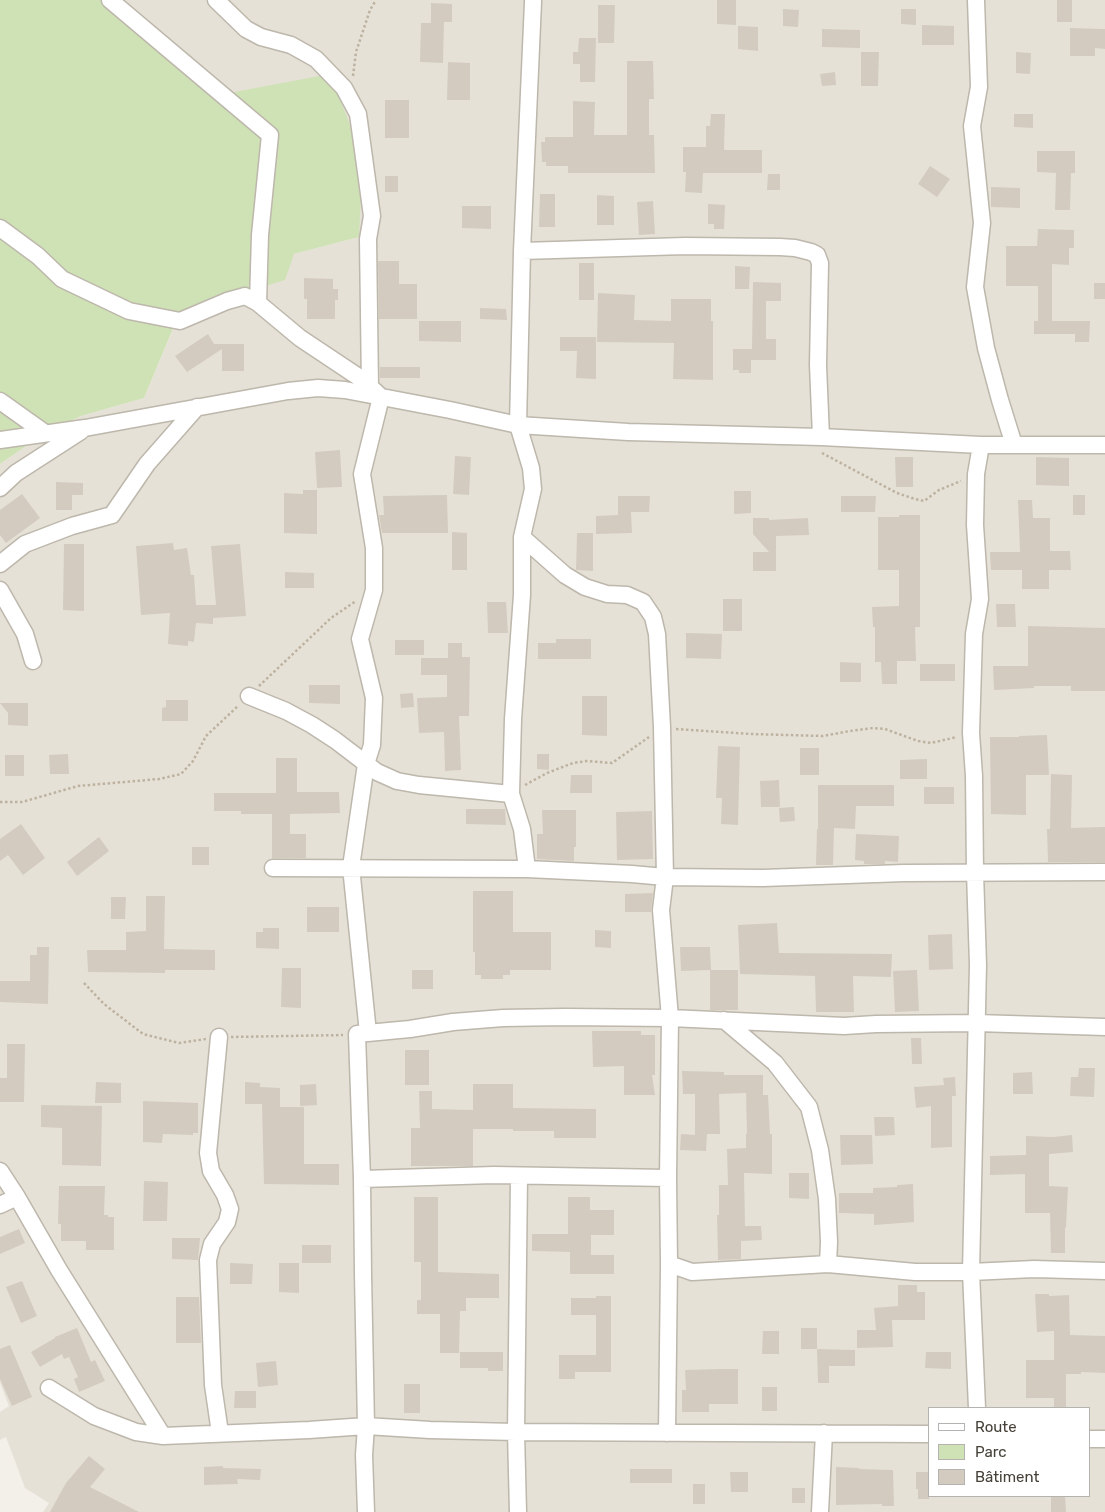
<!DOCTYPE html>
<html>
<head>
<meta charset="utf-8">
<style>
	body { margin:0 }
	#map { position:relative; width:1105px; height:1512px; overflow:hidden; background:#f3efe9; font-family:Rubik,sans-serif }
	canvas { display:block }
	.legend { position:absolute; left:928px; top:1407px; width:162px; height:90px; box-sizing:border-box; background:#fff; border:1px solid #b5b3af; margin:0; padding:6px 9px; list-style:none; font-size:15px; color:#454038 }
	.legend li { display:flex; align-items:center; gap:10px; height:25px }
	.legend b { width:25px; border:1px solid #b5b3af }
</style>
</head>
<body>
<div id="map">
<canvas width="1105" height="1512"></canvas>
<ul class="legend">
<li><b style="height:6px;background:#fff"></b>Route</li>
<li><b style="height:14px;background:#cfe2b6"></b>Parc</li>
<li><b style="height:14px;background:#d3cbbf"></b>Bâtiment</li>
</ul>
</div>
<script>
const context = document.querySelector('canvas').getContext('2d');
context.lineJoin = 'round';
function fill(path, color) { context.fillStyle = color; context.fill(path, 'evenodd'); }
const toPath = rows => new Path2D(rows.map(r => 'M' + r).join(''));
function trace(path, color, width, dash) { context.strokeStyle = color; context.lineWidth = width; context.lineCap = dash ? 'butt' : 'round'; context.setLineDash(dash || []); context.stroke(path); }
const residential = toPath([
	[114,0,1105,0,1105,1512,43,1512,49,1503,25,1488,6,1437,0,1440,0,1412,9,1406,0,1383,0,464,45,433,81,416,144,398,180,313,294,254,359,237],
	[929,1408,1089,1408,1089,1496,929,1496]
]);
const green = toPath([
	[0,0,114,0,213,96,330,74,363,158,359,237,294,254,285,280,180,312,144,398,81,416,45,433,0,464]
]);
const building = toPath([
	[717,0,736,0,736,25,717,24],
	[1057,0,1072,0,1072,22,1057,22],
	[431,3,452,4,452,22,444,22,443,63,420,62,421,23,431,23],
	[598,5,615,5,614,43,598,43],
	[783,9,799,10,798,27,783,26],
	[901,9,916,9,916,25,901,24],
	[922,25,954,26,954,45,922,45],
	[738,26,758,27,758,51,738,49],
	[1070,28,1105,29,1105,49,1095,48,1095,56,1070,56],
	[822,29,860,30,860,48,822,47],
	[579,38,596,38,595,82,580,82,580,64,573,64,573,52,578,52],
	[861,52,879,52,878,86,861,86],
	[1016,52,1031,53,1030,74,1016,73],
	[627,61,653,61,654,99,649,99,649,135,654,135,655,173,568,173,568,166,546,166,546,162,542,162,541,142,545,142,545,137,573,137,573,101,595,102,594,135,627,135],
	[448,62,470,63,470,100,447,100],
	[835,72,836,85,822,86,820,74],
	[385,100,409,100,409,138,385,138],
	[711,114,725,114,724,150,762,150,762,173,703,173,702,193,685,192,686,172,683,172,683,147,706,147,706,126,710,126],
	[1014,114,1033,114,1033,128,1014,127],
	[1037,151,1075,151,1075,173,1071,173,1070,210,1055,210,1056,173,1037,172],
	[930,166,950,179,937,197,918,184],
	[768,174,780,174,780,190,767,190],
	[385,176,398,176,398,192,385,192],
	[991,187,1020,188,1020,208,991,207],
	[540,194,555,194,555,227,539,227],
	[597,195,614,196,614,225,597,225],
	[653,201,655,234,639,235,637,202],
	[708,204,725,205,724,229,714,229,714,224,708,224],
	[462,206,491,206,491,229,462,228],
	[1038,229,1074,230,1074,248,1069,248,1069,265,1052,264,1052,321,1090,321,1089,342,1075,342,1075,334,1034,334,1034,321,1038,321,1038,286,1006,286,1006,246,1037,246],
	[378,261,399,261,399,284,417,284,417,319,379,319],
	[579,263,594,263,594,300,579,300],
	[735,266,750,267,749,289,735,289],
	[304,278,333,279,333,289,338,289,338,300,335,300,335,319,307,319,307,299,304,299],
	[753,282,781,283,781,301,766,301,766,339,776,339,776,360,751,360,751,373,739,373,739,370,733,370,733,349,752,349],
	[1094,283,1105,283,1105,299,1094,299],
	[598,293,635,295,634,320,671,321,671,299,711,299,711,321,713,321,713,380,673,379,674,343,597,342],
	[480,308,506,309,507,320,480,319],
	[419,321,461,321,461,342,419,341],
	[208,334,214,344,244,344,244,371,222,371,222,349,187,372,175,356],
	[560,337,596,337,596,379,576,378,577,351,560,351],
	[380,367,420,367,420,378,380,378],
	[340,450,342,487,317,488,315,452],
	[455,456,471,457,469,495,453,494],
	[895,457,913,457,913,487,896,487],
	[1036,457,1069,458,1069,486,1036,485],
	[56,482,83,483,83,495,72,495,72,510,56,510],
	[303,490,317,490,317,534,284,533,284,493,303,494],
	[734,491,751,491,751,513,734,514],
	[22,494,40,518,6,543,0,535,0,510],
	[447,495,448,533,382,533,379,515,384,515,383,496],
	[1073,495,1085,495,1085,515,1073,515],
	[618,496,650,496,649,512,631,512,632,533,596,534,596,516,618,515],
	[841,496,876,496,875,512,841,512],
	[1018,500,1032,500,1033,518,1050,518,1050,551,1070,551,1071,570,1049,570,1049,589,1022,589,1022,570,991,570,990,552,1020,552],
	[899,515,920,515,920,627,915,627,916,661,897,661,897,684,882,684,881,662,875,662,875,627,873,627,872,607,899,606,899,570,878,570,878,517,899,517],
	[753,518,769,518,769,520,808,518,809,535,776,536,776,571,753,571,753,552,769,552,753,534],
	[452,532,467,533,467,570,452,570],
	[577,533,593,533,593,571,576,570],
	[173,543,174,550,187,548,191,575,194,575,196,605,216,605,211,546,240,544,246,616,213,618,213,624,196,623,194,642,188,641,188,646,168,644,170,613,141,615,136,546],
	[64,544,84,544,84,611,63,610],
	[285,572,314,573,314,588,285,588],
	[723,599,742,599,742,631,723,631],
	[487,602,506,602,508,633,488,633],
	[996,604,1015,604,1016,627,997,627],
	[1028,626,1105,628,1105,691,1071,691,1071,686,1034,686,1034,688,994,690,993,666,1028,666],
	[686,633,722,634,721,659,686,658],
	[556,639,591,639,591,659,538,659,538,643,556,643],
	[395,640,424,640,424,655,395,655],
	[448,643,462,643,462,657,470,657,469,716,459,716,461,770,445,771,444,732,419,733,417,698,447,697,447,675,421,675,421,658,448,658],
	[840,662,861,663,861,682,840,682],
	[920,664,955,664,955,681,920,681],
	[309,685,340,685,340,704,309,703],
	[413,693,414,707,401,708,400,694],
	[582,696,607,696,607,736,582,735],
	[166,700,188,700,188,721,162,721,162,708,166,707],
	[0,703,28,703,28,726,8,725,8,713],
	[1047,735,1049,775,1026,775,1026,815,991,814,990,737,1019,737,1019,736],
	[718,746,740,747,738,825,721,824,722,798,716,798],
	[800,748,819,748,819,775,800,775],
	[68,754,69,774,50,774,49,755],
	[537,754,549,754,549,770,537,769],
	[5,755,24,755,24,776,5,776],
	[276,758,297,758,297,792,339,792,340,813,290,814,290,834,306,834,306,858,272,858,272,814,241,814,241,811,214,811,214,793,276,793],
	[927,759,927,779,900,779,900,760],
	[1051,774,1072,775,1071,828,1105,827,1105,862,1048,862,1047,829,1050,829],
	[571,775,592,775,592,793,570,793],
	[779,780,780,807,761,807,760,781],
	[818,785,894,785,894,806,856,806,855,829,834,828,833,865,816,865,817,829,818,829],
	[924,787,954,787,954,804,924,804],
	[794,807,795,821,780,822,779,808],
	[466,809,505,809,506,825,466,824],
	[542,810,576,810,576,847,574,847,574,861,537,859,537,834,543,834],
	[652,811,653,859,617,860,616,812],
	[21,824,45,858,23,875,8,855,0,861,0,839],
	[856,834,899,836,898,862,885,861,885,864,864,864,864,861,855,860],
	[99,837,109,851,77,876,67,862],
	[192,847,209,847,209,865,192,865],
	[473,891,513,891,513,932,551,932,551,970,510,970,510,975,503,975,503,979,481,979,481,975,475,975,475,952,473,952],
	[653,893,651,912,625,912,625,894],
	[146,896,165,896,164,949,215,950,215,970,165,970,165,973,88,972,87,950,126,950,126,932,146,931],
	[111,897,126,897,125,919,111,919],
	[307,907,339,907,339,932,307,932],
	[777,923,779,953,892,954,891,977,853,976,854,1012,816,1012,815,976,740,974,738,925],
	[263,928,279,928,279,949,256,948,256,932,263,932],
	[595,930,611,931,611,948,595,947],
	[952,934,953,969,929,970,928,935],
	[37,947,49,947,48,1004,0,1002,0,981,30,981,30,955,37,955],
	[680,947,710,947,711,970,738,970,738,1010,710,1010,710,970,681,971],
	[282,968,301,968,301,1008,281,1007],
	[412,970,433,970,433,989,412,989],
	[917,970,919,1011,895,1012,893,971],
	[592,1031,641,1031,641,1035,655,1035,655,1075,652,1075,655,1095,624,1095,624,1066,593,1067],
	[911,1038,921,1038,922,1064,912,1064],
	[7,1044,25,1044,24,1102,0,1102,0,1078,7,1078],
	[405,1050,429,1050,429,1085,405,1085],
	[1079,1068,1095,1068,1094,1097,1070,1096,1071,1077,1078,1077],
	[682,1071,724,1072,724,1075,763,1075,763,1095,768,1095,770,1134,772,1134,772,1174,744,1173,745,1226,761,1226,762,1240,741,1241,741,1259,718,1260,717,1215,719,1215,719,1185,728,1185,727,1149,746,1148,746,1134,747,1134,746,1093,719,1094,720,1134,707,1134,706,1151,680,1150,681,1134,695,1135,695,1094,683,1094],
	[1032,1072,1033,1094,1013,1094,1013,1073],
	[955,1077,956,1096,952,1096,952,1147,931,1148,931,1106,916,1108,914,1087,944,1085,943,1078],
	[96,1082,121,1083,121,1103,95,1103],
	[245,1082,260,1083,260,1087,280,1088,280,1107,304,1107,304,1164,339,1164,339,1185,264,1184,262,1104,245,1104],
	[316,1084,317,1105,300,1106,300,1085],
	[473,1084,513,1084,513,1108,596,1109,596,1138,554,1138,554,1131,513,1131,513,1129,473,1129,473,1166,411,1166,411,1128,420,1128,419,1091,432,1091,432,1109,473,1110],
	[143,1101,198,1103,198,1133,193,1133,193,1135,163,1134,162,1143,143,1142],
	[41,1105,102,1106,101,1166,62,1165,62,1128,41,1127],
	[874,1117,894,1117,895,1135,875,1136],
	[840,1135,872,1135,873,1164,841,1165],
	[1072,1135,1073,1152,1049,1154,1049,1186,1068,1187,1066,1227,1065,1228,1065,1253,1051,1253,1050,1213,1025,1213,1025,1174,990,1175,990,1156,1026,1155,1026,1136,1053,1137],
	[789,1173,809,1173,809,1199,789,1198],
	[144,1181,168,1182,167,1221,143,1221],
	[913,1184,914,1222,874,1225,874,1214,839,1213,839,1193,873,1193,873,1188,897,1187,897,1185],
	[59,1186,105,1186,104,1215,108,1215,108,1217,114,1217,114,1250,86,1250,86,1241,61,1241,61,1224,58,1224],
	[414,1197,438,1197,438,1272,499,1274,499,1298,466,1298,466,1311,460,1311,459,1353,440,1353,440,1314,417,1314,417,1300,421,1300,421,1262,414,1262],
	[568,1197,590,1197,590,1210,614,1210,614,1235,591,1235,591,1255,614,1255,614,1274,570,1274,570,1252,532,1251,532,1234,568,1234],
	[19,1229,25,1243,0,1254,0,1237],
	[172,1238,200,1238,198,1260,172,1259],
	[302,1245,331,1245,331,1263,302,1263],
	[230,1263,253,1264,252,1284,230,1284],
	[279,1263,299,1263,299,1293,279,1292],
	[22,1281,37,1316,21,1323,6,1287],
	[898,1285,917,1285,917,1292,925,1292,925,1320,892,1320,893,1347,857,1348,857,1330,876,1330,874,1308,898,1306],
	[1035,1294,1049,1294,1049,1296,1069,1295,1070,1335,1105,1336,1105,1373,1081,1372,1081,1374,1066,1374,1066,1408,1054,1408,1054,1398,1026,1398,1026,1360,1054,1360,1054,1331,1037,1332],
	[596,1296,611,1296,611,1372,575,1372,575,1379,559,1379,559,1355,596,1355,596,1315,571,1315,571,1298,596,1298],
	[176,1297,199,1297,201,1343,176,1343],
	[77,1328,91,1362,95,1360,105,1381,79,1392,74,1379,78,1377,69,1357,64,1359,62,1354,40,1367,31,1352,55,1338,55,1337],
	[801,1328,817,1328,817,1349,801,1349],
	[763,1331,779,1331,779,1354,762,1354],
	[10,1345,32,1397,12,1406,0,1379,0,1349],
	[817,1349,855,1350,855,1366,829,1366,829,1383,818,1383],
	[460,1352,503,1352,503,1371,488,1371,488,1368,460,1368],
	[926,1352,951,1352,951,1369,925,1368],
	[276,1361,278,1385,258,1387,256,1363],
	[721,1369,738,1369,738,1404,709,1404,709,1412,682,1412,682,1390,686,1390,685,1370],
	[404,1384,420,1384,420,1413,404,1413],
	[762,1387,777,1387,777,1411,762,1411],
	[235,1391,256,1391,256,1408,234,1408],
	[89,1456,105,1469,90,1487,139,1512,50,1512,66,1483],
	[223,1466,223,1468,261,1469,260,1480,237,1479,238,1484,204,1485,204,1467],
	[836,1467,859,1468,859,1469,893,1470,894,1506,882,1506,882,1504,836,1505],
	[630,1469,672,1469,672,1483,630,1483],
	[730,1472,748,1472,748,1492,731,1492],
	[916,1472,929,1472,929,1499,918,1499,918,1489,916,1489],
	[693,1484,705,1484,705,1504,693,1504],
	[792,1488,805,1488,805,1503,792,1503],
	[1051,1496,1065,1496,1066,1512,1051,1512]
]);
const path = toPath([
	[353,76,356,52,370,10,376,0],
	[822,453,897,493,915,499,924,501,939,490,961,481],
	[259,686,331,618,356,601],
	[676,729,751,734,823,736,850,731,873,728,885,729,918,741,931,743,957,737],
	[525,785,547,773,573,763,587,761,612,763,649,737],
	[0,802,22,802,78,786,159,779,181,774,193,761,206,736,238,706],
	[84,983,104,1004,143,1034,179,1043,206,1039],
	[231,1037,343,1035]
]);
const minor = toPath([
	[110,0,270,135,260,235,258,303],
	[216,0,246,29,261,37,291,45,316,59,344,88,358,114,372,216,368,239,370,387],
	[976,0,979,87,972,126,982,223,975,287,986,348,1000,400,1014,445],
	[0,228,38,256,62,279,129,311,180,321,227,301,245,296,258,303,300,338,363,380,381,397,362,474,374,548,374,590,360,639,374,698,372,745,366,764,351,867,368,1033],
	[522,251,685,246,780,247,795,248,811,252,817,255,820,263,818,365,821,437],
	[0,401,45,433],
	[0,440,85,428,288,391,318,388,345,390,450,410,518,425,628,432,821,437,981,445,1105,445],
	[0,488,16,473,81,431],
	[522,537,565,575,585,587,607,594,627,595,643,602,653,617,657,634,662,727,665,877,661,910,670,1018,668,1178],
	[0,564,25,544,72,526,112,515,147,464,197,407],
	[0,590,25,634,33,661],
	[249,696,286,711,312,725,335,740,377,772,397,781,419,785,511,794],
	[273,868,527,869,632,874,665,877,763,878,904,873,1105,872],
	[527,869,522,829,511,794,513,719,522,595,522,537,533,489,531,468,518,425,522,251,533,2],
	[724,1020,775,1063,809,1107,820,1150,827,1199,829,1242,828,1264],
	[219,1037,208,1153,211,1171,225,1195,230,1209,227,1222,212,1244,208,1260,213,1385,220,1433],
	[0,1171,17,1197,59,1270,163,1436],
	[362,1179,494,1175,668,1178,669,1264,692,1272,828,1264,915,1272,971,1272,1034,1269,1105,1271],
	[0,1205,17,1197],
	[49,1388,94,1416,136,1432,163,1436,309,1430,366,1426,430,1430,516,1432,929,1434],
	[977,1408,971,1272,978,965,975,872,974,776,971,733,974,634,980,599,975,525,976,474,981,445],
	[667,1433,669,1264],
	[1089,1439,1105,1439],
	[366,1512,364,1455,366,1426,363,1274,362,1179,357,1034,410,1029,453,1022,503,1018,565,1017,670,1018,844,1026,876,1024,977,1023,1105,1027],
	[518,1512,516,1432,519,1176],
	[820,1512,824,1433]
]);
fill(residential, '#e6e1d7');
fill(green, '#cfe2b6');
fill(building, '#d3cbbf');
trace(minor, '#bdb7ac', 19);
trace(path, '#bdb29f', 2.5, [2.5, 2.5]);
trace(minor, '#fff', 16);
</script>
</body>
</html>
